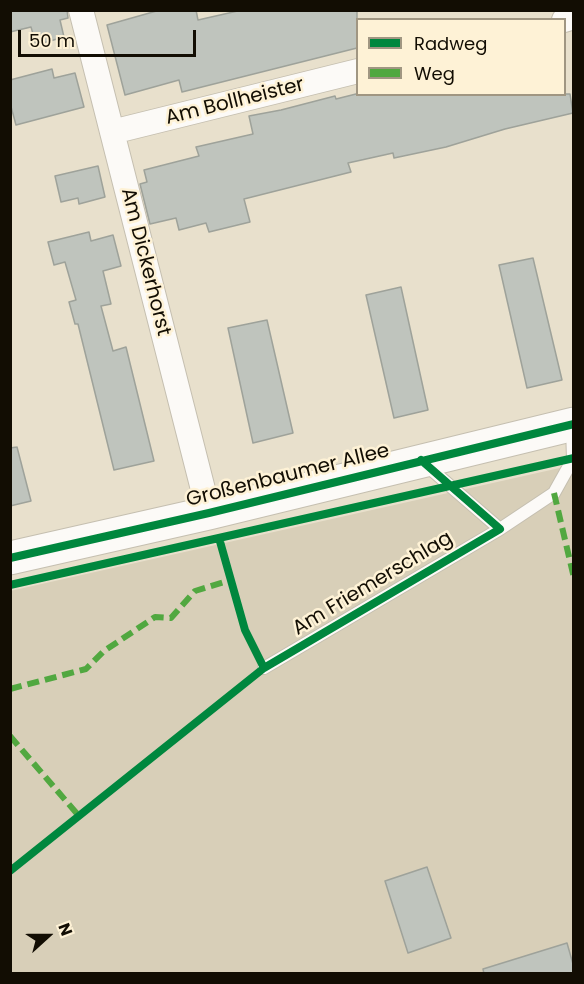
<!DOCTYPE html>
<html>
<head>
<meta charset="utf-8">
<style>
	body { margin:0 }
	#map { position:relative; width:584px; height:984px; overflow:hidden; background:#e8e0cc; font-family:Poppins,sans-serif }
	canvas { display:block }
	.frame { position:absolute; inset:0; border:12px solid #120d03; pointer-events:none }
	.legend { position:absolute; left:356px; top:18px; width:210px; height:78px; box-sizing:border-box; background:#fef2d6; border:2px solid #a09682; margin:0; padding:8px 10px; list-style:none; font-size:18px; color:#120d03 }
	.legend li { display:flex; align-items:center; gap:12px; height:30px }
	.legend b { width:30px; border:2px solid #a09682 }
	.north { position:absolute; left:18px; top:906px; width:60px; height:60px; -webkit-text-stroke:4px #fef2d6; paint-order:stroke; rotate:69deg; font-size:16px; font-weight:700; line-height:24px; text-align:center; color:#120d03 }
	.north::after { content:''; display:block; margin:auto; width:21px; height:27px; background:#120d03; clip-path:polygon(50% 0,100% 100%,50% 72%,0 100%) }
	.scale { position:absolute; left:18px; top:30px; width:178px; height:27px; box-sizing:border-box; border:3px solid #120d03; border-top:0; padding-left:8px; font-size:18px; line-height:21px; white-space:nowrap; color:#120d03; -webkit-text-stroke:4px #fef2d6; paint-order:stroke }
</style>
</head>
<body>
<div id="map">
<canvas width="584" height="984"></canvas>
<div class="frame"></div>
<ul class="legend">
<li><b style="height:8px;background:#00873e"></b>Radweg</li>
<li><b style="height:8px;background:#51a840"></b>Weg</li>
</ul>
<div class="north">N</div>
<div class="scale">50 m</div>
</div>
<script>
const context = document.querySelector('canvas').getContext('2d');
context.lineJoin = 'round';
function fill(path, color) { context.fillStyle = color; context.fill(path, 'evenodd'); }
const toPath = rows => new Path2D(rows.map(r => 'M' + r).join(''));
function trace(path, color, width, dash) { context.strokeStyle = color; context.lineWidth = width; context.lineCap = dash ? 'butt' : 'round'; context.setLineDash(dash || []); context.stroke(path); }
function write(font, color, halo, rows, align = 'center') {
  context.font = font + ' Poppins,sans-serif'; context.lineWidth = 5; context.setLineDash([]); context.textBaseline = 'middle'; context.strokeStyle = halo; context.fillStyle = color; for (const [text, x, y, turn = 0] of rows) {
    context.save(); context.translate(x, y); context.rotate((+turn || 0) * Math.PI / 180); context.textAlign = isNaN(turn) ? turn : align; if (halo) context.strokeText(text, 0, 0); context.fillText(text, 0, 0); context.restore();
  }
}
const green = toPath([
	[573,465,573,973,11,973,10,591]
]);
const building = toPath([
	[10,10,67,10,68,18,60,20,64,37,36,45,31,27,10,32,10,10],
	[160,10,196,10,198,20,242,10,357,10,357,48,182,92,179,80,125,95,107,25,160,10],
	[52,69,54,78,75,73,84,107,16,125,10,103,10,80,52,69],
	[356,94,570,94,573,113,505,129,446,147,394,158,393,153,348,163,351,172,244,199,250,222,209,232,206,223,179,230,176,218,150,224,140,184,147,182,144,170,199,156,196,147,253,134,249,116,281,110,335,96,336,99,356,94],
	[98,166,105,197,79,204,78,198,61,202,55,176,98,166],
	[89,232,91,241,113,235,121,266,103,271,111,304,101,306,113,351,126,347,154,461,114,470,78,324,75,324,69,302,76,300,65,262,54,265,48,242,89,232],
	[533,258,562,380,527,388,499,265,533,258],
	[401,287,428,410,394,418,366,295,401,287],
	[267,320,293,433,253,443,228,328,267,320],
	[17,447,31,501,10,506,10,448,17,447],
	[427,867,451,938,408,953,385,881,427,867],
	[567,943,573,964,573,974,484,974,483,969,567,943]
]);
const service = toPath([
	[426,465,500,529],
	[264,668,500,529,554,493,573,459,572,427]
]);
const minor = toPath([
	[81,10,209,513],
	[564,20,574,17],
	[112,132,358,71]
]);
const secondary = toPath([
	[10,558,209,513,574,424]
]);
const quiet = toPath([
	[554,493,574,578],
	[10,689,86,669,104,651,155,617,171,618,195,591,231,580],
	[10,736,79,816]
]);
const cycleway = toPath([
	[10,558,209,513,574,424],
	[10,585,574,458],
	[264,668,500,529,421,460],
	[10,871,264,668,245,630,219,538]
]);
const streetNames = [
	["Am Bollheister",235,102,-14],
	["Am Dickerhorst",145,262,76],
	["Großenbaumer Allee",288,476,-14],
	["Am Friemerschlag",373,584,-31]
];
fill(green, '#d8cfb8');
fill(building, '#bfc4bd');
trace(building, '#9ea29a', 1.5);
trace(service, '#c5bfb0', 14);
trace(minor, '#c5bfb0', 26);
trace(secondary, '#c5bfb0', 35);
trace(service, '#fcfaf7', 12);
trace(minor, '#fcfaf7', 24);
trace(secondary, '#fcfaf7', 33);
trace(quiet, '#51a840', 6, [12, 6]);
trace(cycleway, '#00873e', 8);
write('20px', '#120d03', '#fef2d6', streetNames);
</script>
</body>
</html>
